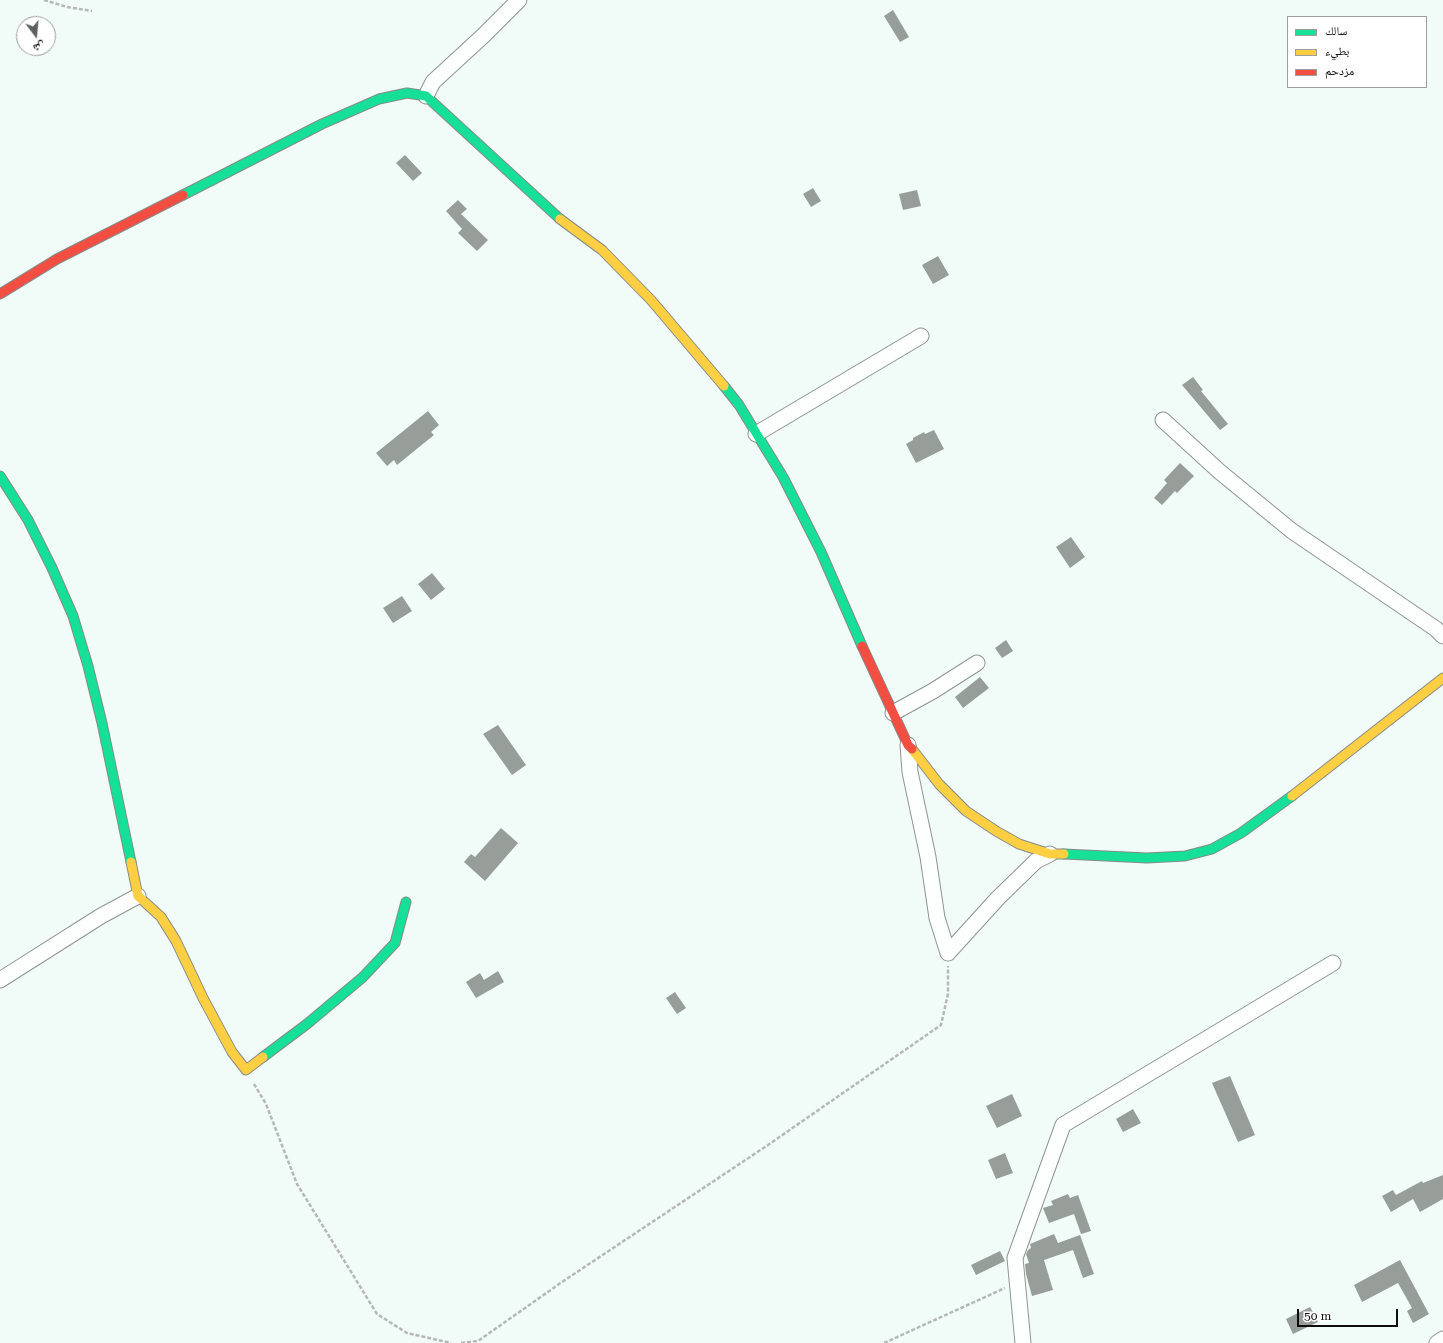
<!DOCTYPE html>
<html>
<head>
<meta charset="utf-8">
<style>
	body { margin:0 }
	#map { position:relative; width:1443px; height:1343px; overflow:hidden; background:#f1fbf7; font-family:"Roboto Serif","Noto Naskh Arabic",serif }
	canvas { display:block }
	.legend { position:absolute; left:1287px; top:16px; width:140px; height:72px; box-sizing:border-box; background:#fff; border:1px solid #9e9e9e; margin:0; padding:5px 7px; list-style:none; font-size:12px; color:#0d0d0d }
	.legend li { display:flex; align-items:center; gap:8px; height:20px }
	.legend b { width:20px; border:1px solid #9e9e9e }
	.north { position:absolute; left:16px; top:16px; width:40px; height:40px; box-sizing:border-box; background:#fff; border:1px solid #9e9e9e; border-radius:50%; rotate:164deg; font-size:11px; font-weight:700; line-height:16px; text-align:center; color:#0d0d0d }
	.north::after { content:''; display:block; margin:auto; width:14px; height:18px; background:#5d605f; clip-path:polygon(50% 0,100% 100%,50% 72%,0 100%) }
	.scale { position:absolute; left:1297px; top:1309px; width:101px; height:18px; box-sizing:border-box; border:2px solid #0d0d0d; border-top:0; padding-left:5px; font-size:12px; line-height:14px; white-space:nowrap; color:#0d0d0d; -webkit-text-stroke:3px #fff; paint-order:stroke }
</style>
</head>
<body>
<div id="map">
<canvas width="1443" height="1343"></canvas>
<ul class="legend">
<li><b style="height:5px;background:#16e098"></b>سالك</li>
<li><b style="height:5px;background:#ffcf43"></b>بطيء</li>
<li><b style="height:5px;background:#f24e42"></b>مزدحم</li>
</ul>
<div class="north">ش</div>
<div class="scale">50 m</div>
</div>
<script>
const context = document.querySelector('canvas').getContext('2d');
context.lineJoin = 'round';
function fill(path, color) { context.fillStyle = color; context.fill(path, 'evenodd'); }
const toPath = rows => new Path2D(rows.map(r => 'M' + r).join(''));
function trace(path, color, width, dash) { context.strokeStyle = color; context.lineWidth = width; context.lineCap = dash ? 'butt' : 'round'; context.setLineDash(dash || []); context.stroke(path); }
const building = toPath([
	[893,10,909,37,900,42,884,16],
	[405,155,422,173,413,181,396,163],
	[813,188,821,201,811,207,803,194],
	[917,190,921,206,903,210,899,194],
	[458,200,467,209,461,214,488,240,477,251,458,233,462,229,446,211],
	[938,256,949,275,933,284,922,265],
	[1193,377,1203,390,1201,391,1228,424,1220,430,1182,385],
	[428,411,439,425,431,432,434,435,397,465,394,460,387,466,376,453],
	[934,430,944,449,916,463,906,444,913,440,913,438,924,432,925,434],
	[1180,463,1194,476,1177,493,1175,491,1162,505,1154,498,1167,483,1164,480],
	[1071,537,1085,557,1070,568,1056,547],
	[432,573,445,589,431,600,418,584],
	[402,596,412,611,393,623,383,608],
	[1006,640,1013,651,1002,658,995,648],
	[980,677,989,688,963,708,955,697],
	[498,725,526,765,512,775,483,734],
	[501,828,518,843,485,881,464,862,471,854,475,857],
	[498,971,504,982,476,998,466,982,480,973,484,980],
	[675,992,686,1008,677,1014,666,998],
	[1230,1076,1255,1135,1238,1142,1212,1083],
	[1012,1094,1022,1116,997,1128,986,1106],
	[1133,1109,1141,1123,1123,1132,1116,1119],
	[1005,1153,1013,1173,996,1179,988,1160],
	[1443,1175,1443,1199,1420,1212,1413,1199,1391,1212,1382,1196,1393,1190,1396,1195,1422,1181,1423,1183],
	[1068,1194,1070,1198,1078,1195,1091,1231,1081,1234,1074,1214,1049,1223,1043,1208,1053,1205,1051,1201],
	[1054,1234,1058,1243,1080,1235,1094,1274,1083,1278,1073,1250,1044,1260,1053,1290,1032,1296,1026,1274,1025,1264,1029,1263,1026,1254,1028,1250,1031,1248,1030,1244],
	[1000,1251,1005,1261,976,1275,971,1265],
	[1400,1260,1429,1314,1413,1323,1407,1311,1412,1308,1398,1283,1362,1302,1354,1285],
	[1310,1307,1318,1322,1293,1334,1286,1319]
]);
const path = toPath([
	[44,0,67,7,92,11],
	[254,1084,266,1104,297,1184,377,1314,407,1333,451,1343],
	[461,1343,478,1341,562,1282,768,1145,941,1025,948,994,948,966],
	[884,1343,1005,1288]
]);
const street = toPath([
	[426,96,433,82,484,35,519,0],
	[1163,420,1220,472,1292,531,1436,629,1443,636],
	[756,434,921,336],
	[893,713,933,691,977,663],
	[908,745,910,772,928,857,937,918,948,953],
	[948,953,998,898,1036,861,1050,854],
	[0,980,101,916,138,896],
	[1023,1343,1015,1258,1063,1125,1333,963],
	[1437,1343,1443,1339]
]);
const fast = toPath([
	[183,195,322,124,379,99,407,93,426,96,560,219],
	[724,386,739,405,783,477,821,552,862,646],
	[0,476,28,520,52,568,73,616,88,666,102,723,131,862],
	[1064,854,1147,858,1185,856,1212,849,1241,833,1292,796],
	[263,1057,307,1024,363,977,395,943,406,902]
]);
const slow = toPath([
	[560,219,602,250,651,300,724,386],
	[912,749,939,784,966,811,996,831,1019,844,1050,854,1064,854],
	[1292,796,1443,678],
	[131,862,138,896,161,917,176,941,203,998,232,1052,246,1070,263,1057]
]);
const jam = toPath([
	[0,294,57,259,183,195],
	[862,646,908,745,912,749]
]);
fill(building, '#979e9a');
trace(street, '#909492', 17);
trace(fast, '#868b89', 11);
trace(slow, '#868b89', 11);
trace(jam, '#868b89', 11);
trace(path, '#b6b8b7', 2.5, [4, 2]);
trace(street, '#fdfefe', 15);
trace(fast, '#16e098', 9);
trace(slow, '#ffcf43', 9);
trace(jam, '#f24e42', 9);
</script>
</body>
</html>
